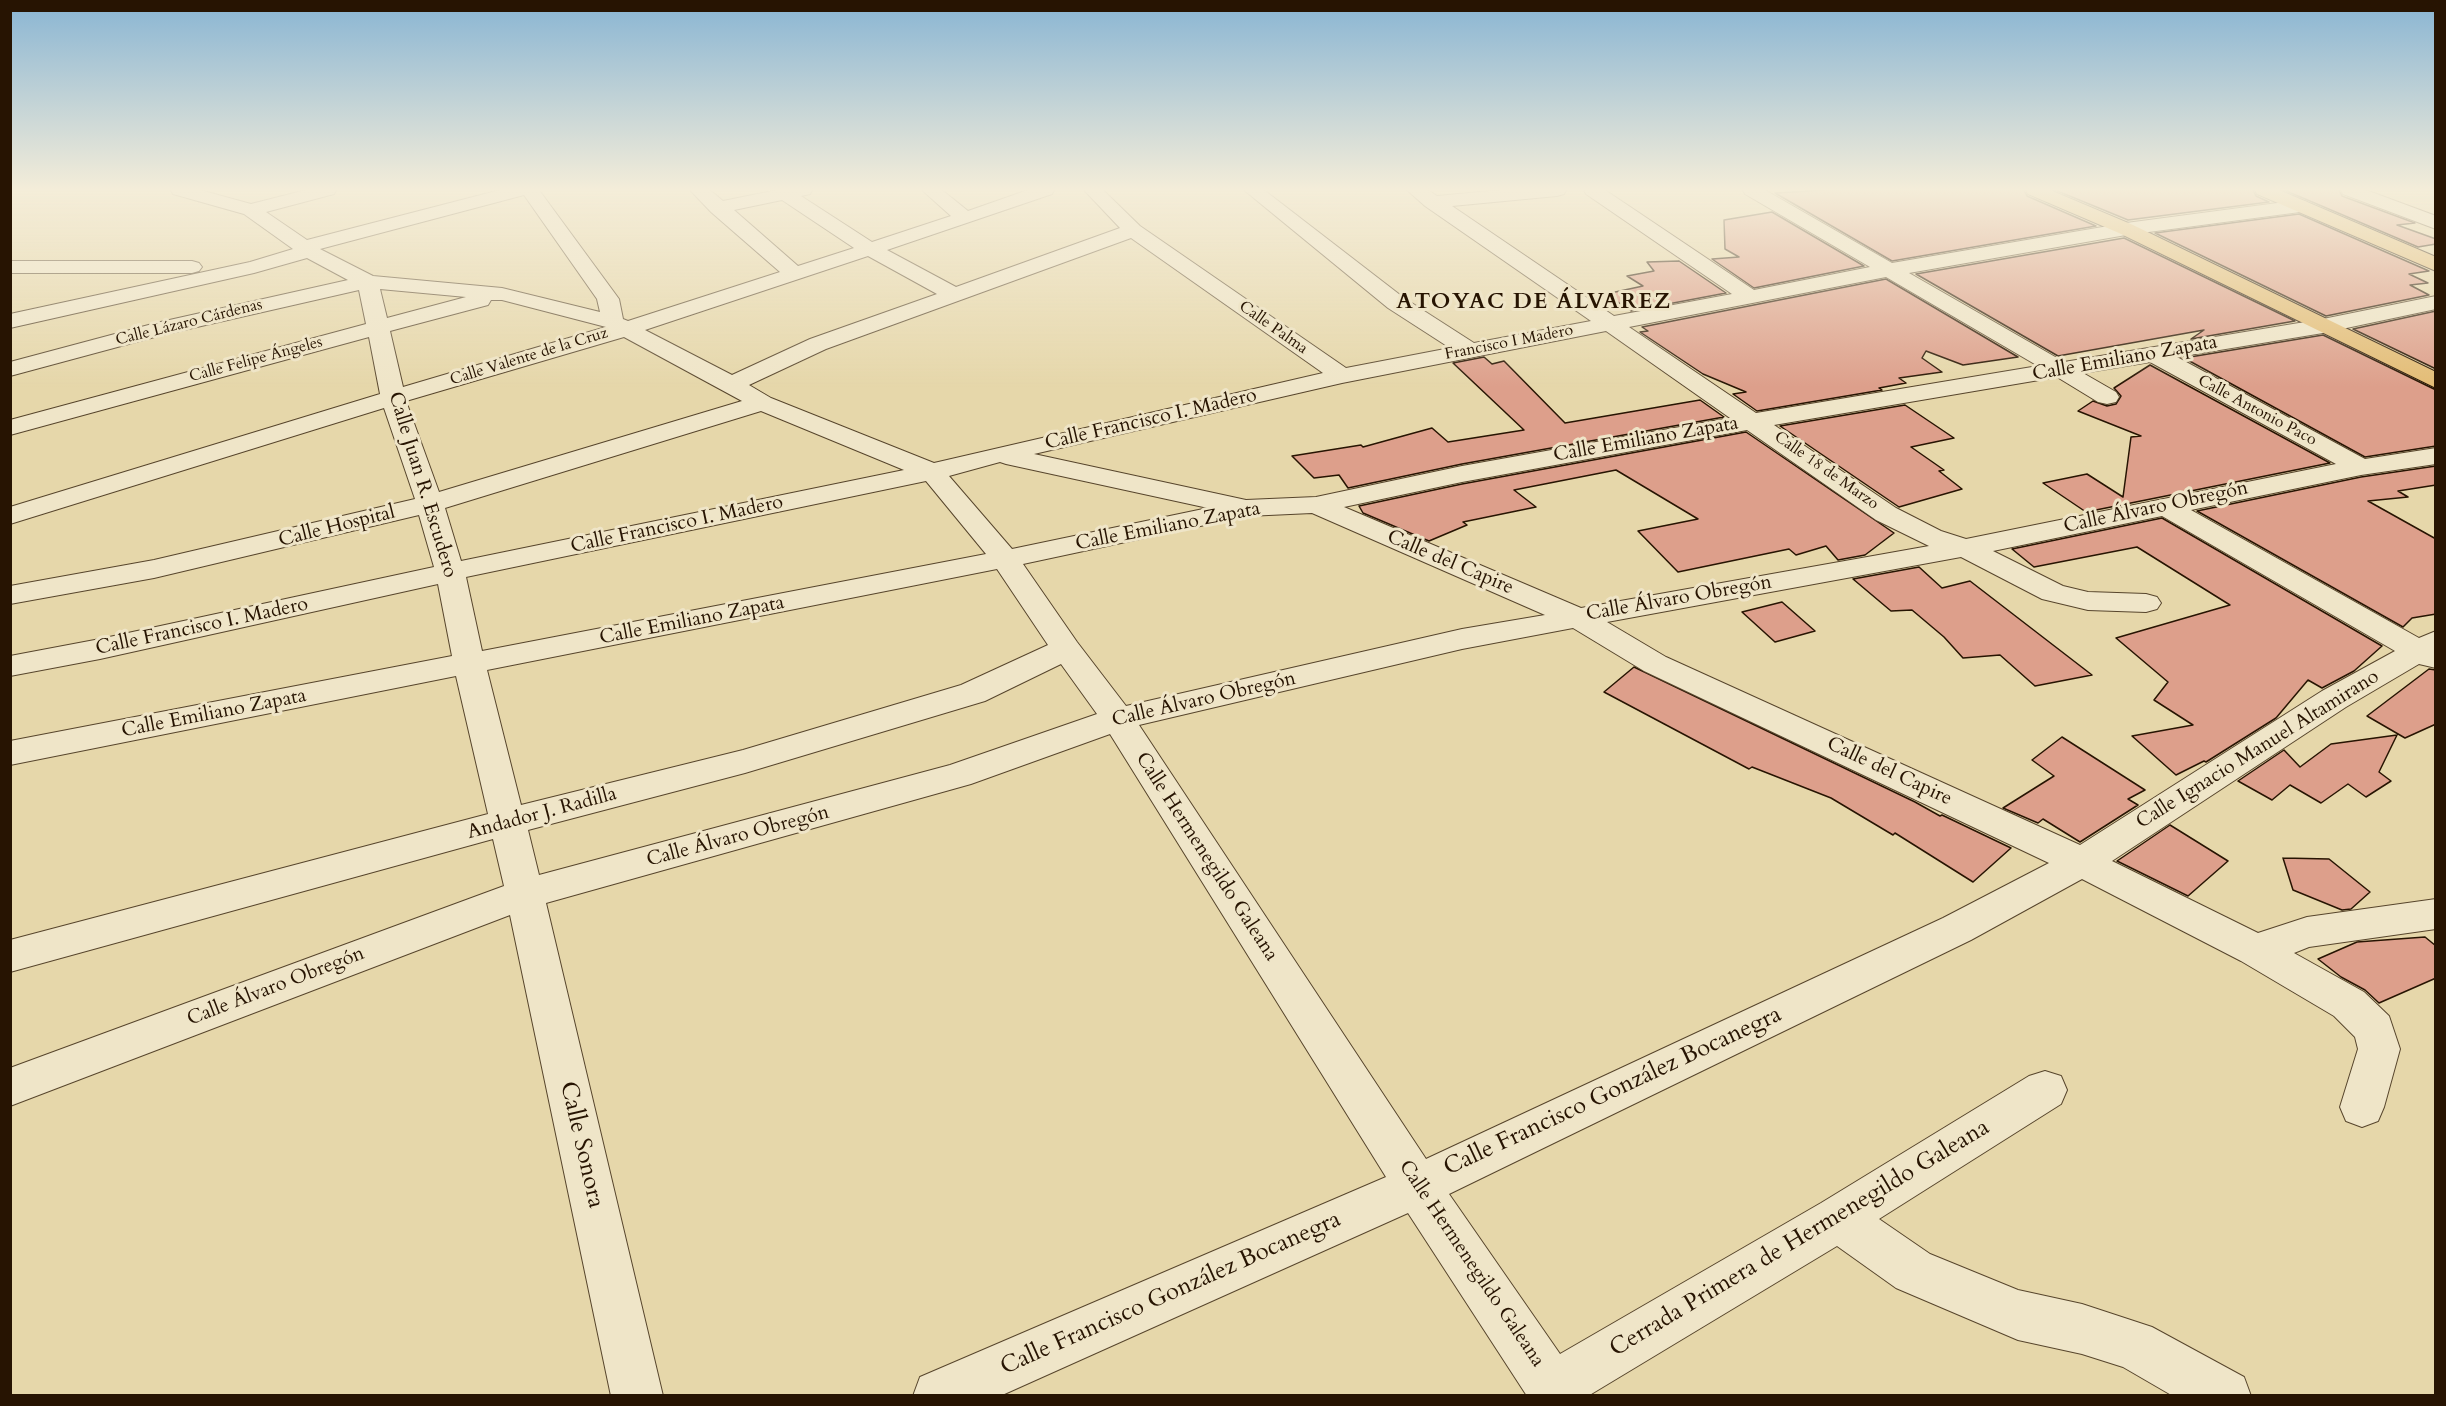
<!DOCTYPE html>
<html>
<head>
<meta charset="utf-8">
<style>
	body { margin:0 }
	#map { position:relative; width:2446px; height:1406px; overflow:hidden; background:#e6d7aa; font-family:Cardo,serif }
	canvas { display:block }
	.frame { position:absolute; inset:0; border:12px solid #271402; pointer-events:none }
</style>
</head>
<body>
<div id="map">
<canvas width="2446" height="1406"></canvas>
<div class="frame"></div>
</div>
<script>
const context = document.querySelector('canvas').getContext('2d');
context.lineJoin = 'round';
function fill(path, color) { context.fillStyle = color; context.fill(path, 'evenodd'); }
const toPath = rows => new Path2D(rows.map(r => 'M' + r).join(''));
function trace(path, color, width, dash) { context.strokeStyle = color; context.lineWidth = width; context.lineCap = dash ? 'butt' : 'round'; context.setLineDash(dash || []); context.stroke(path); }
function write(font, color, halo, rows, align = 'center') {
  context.font = font + ' Cardo,serif'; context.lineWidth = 6; context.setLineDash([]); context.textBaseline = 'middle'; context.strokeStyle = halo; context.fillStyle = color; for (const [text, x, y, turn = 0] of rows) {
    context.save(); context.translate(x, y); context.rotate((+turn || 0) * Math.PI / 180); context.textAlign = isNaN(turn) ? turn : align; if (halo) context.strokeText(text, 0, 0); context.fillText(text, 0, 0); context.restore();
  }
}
const building = toPath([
	[1825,190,2024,190,2027,196,2096,226,1892,261,1775,193,1825,190],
	[2055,190,2253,190,2256,196,2269,202,2128,220,2055,190],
	[2284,190,2339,190,2342,196,2415,223,2397,225,2436,239,2436,244,2418,247,2284,190],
	[1772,212,1864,266,1754,288,1712,259,1739,257,1725,249,1724,220,1772,212],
	[2299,214,2429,271,2409,274,2428,283,2410,285,2429,295,2326,316,2155,233,2299,214],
	[2124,238,2295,321,2191,339,2204,330,2058,356,1916,274,2124,238],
	[1679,261,1726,293,1631,311,1606,294,1643,286,1627,276,1654,271,1647,262,1679,261],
	[1886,279,2018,357,1963,365,1926,351,1922,358,1942,372,1899,378,1906,383,1879,388,1882,390,1757,411,1733,394,1746,392,1703,374,1640,332,1648,331,1642,327,1886,279],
	[2436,311,2436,369,2353,329,2436,311],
	[2323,335,2436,390,2436,446,2365,457,2184,358,2323,335],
	[1484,357,1492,364,1504,361,1565,423,1700,400,1724,417,1462,464,1348,488,1339,475,1314,478,1292,456,1361,445,1363,447,1432,428,1448,442,1524,430,1453,363,1484,357],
	[2150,365,2330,463,2086,512,2043,483,2087,474,2123,497,2131,437,2141,436,2078,411,2093,401,2107,406,2116,404,2121,396,2114,388,2150,365],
	[1905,405,1954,438,1911,447,1944,470,1939,471,1962,489,1899,507,1780,426,1905,405],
	[1746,432,1894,533,1865,555,1838,560,1826,546,1796,555,1789,549,1678,572,1638,531,1698,519,1616,470,1514,490,1536,507,1463,522,1467,525,1429,541,1363,513,1359,506,1462,484,1746,432],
	[2436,466,2436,485,2398,491,2408,497,2368,501,2436,539,2436,614,2412,618,2403,627,2197,511,2361,477,2436,466],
	[2162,518,2382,646,2354,671,2322,688,2308,680,2276,718,2206,762,2204,761,2176,775,2132,736,2193,725,2154,700,2168,682,2116,638,2230,605,2137,547,2034,567,2012,549,2162,518],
	[1919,567,1942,588,1970,581,2092,675,2035,686,2000,655,1963,658,1944,637,1912,610,1891,611,1853,579,1919,567],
	[1782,602,1815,631,1775,642,1742,612,1782,602],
	[1634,667,1915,802,1940,816,1942,815,2011,848,1973,882,1895,833,1893,835,1831,798,1752,767,1749,769,1604,692,1634,667],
	[2429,669,2436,670,2436,724,2405,738,2367,716,2429,669],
	[2397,735,2379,772,2391,781,2366,797,2348,784,2321,803,2290,785,2272,800,2238,781,2284,750,2300,767,2331,744,2397,735],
	[2062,737,2145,790,2128,799,2138,805,2080,842,2043,819,2038,823,2003,808,2054,776,2032,760,2062,737],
	[2170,825,2228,861,2188,896,2117,861,2170,825],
	[2283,858,2329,859,2370,892,2351,909,2342,910,2293,890,2283,858],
	[2425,937,2436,946,2436,978,2379,1003,2365,990,2341,977,2318,959,2357,942,2425,937]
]);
const minor = toPath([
	[171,190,200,190,251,204,306,190,336,190,334,194,266,212,307,240,500,190,539,190,619,299,623,319,628,321,780,272,711,212,690,190,710,190,723,201,777,190,812,190,810,194,801,196,872,242,951,216,922,190,942,190,968,211,1028,190,1054,190,1052,194,887,250,956,287,1120,228,1084,190,1103,190,1140,226,1346,368,1450,348,1388,308,1244,190,1264,190,1404,298,1474,343,1591,321,1425,206,1407,190,1428,190,1437,196,1501,190,1566,190,1564,194,1557,196,1452,206,1614,316,1732,294,1586,194,1584,190,1605,190,1754,290,1870,267,1745,194,1743,190,1765,190,1892,263,2126,223,2300,200,2307,202,2309,206,2307,210,2300,212,2126,235,1909,273,2064,362,2323,319,2436,296,2436,309,2323,333,2177,357,2365,459,2436,448,2436,464,2361,475,2191,510,2419,638,2436,631,2436,668,2419,664,2346,707,2112,861,2258,933,2307,917,2436,899,2436,929,2309,947,2294,953,2364,992,2389,1016,2400,1049,2384,1107,2378,1121,2362,1127,2346,1121,2340,1107,2358,1049,2355,1037,2334,1016,2241,961,2082,879,1971,940,1449,1194,1560,1354,1821,1203,2029,1076,2045,1071,2061,1076,2067,1090,2061,1104,1879,1219,1930,1254,2018,1290,2082,1304,2152,1327,2244,1377,2251,1396,2173,1396,2123,1367,2082,1354,2018,1340,1896,1288,1837,1246,1588,1396,1527,1396,1408,1213,1000,1396,913,1396,920,1377,1386,1177,1110,734,971,784,546,903,663,1396,611,1396,510,915,10,1106,10,1068,504,886,493,839,10,972,10,940,488,814,456,676,10,765,10,741,452,656,438,584,100,659,10,676,10,656,100,639,434,567,419,515,154,578,10,604,10,586,154,560,415,499,384,408,10,524,10,507,380,394,369,337,10,435,10,420,366,324,359,290,162,335,10,376,10,362,156,323,348,280,307,258,254,273,10,328,10,314,250,262,293,249,244,214,173,194,171,190],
	[524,195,597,299,600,312,502,288,373,276,320,249,524,195],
	[782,200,854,248,798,266,734,210,782,200],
	[1131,238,1323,373,934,463,771,398,749,385,826,349,1131,238],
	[868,256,937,294,810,339,732,375,645,330,868,256],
	[1886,277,2038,366,1756,413,1629,327,1886,277],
	[380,289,466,297,387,318,380,289],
	[491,300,502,300,606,327,403,387,390,331,488,305,491,300],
	[1606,331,1730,418,1462,466,1316,497,1246,500,1034,454,1342,383,1606,331],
	[624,337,742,401,439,492,406,401,624,337],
	[2150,362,2336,464,1966,539,1941,531,1896,508,1774,425,2057,377,2098,402,2107,404,2116,402,2119,397,2116,392,2083,373,2150,362],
	[761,411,904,470,461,561,445,508,761,411],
	[1747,430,1876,520,1929,546,1581,608,1344,507,1462,482,1747,430],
	[1000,462,1006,464,1208,508,1012,549,949,476,1000,462],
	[926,481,986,554,482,651,466,577,926,481],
	[1312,513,1545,615,1462,629,1126,706,1077,642,1023,564,1247,516,1312,513],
	[2162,516,2395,651,2322,691,2080,845,1666,657,1607,622,1961,557,2042,599,2088,610,2146,612,2157,609,2161,603,2157,597,2146,594,2088,592,2063,586,1993,551,2162,516],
	[997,569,1048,645,961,685,743,750,521,805,487,670,997,569],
	[1573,628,1644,671,2049,863,1943,918,1426,1159,1139,725,1462,649,1573,628],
	[1061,664,1097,714,950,765,539,875,528,830,745,773,985,701,1061,664],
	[2341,190,2366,190,2436,216,2436,229,2343,194,2341,190],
	[10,261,192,261,199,263,202,267,199,271,192,273,10,273,10,261]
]);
const major = toPath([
	[2026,190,2050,190,2133,225,2436,372,2436,388,2119,233,2028,194,2026,190],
	[2255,190,2279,190,2436,257,2436,271,2257,194,2255,190]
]);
const farStreetnames = [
	["Calle Lázaro Cárdenas",189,323,-14],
	["Calle Palma",1273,328,35],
	["Francisco I Madero",1509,343,-11],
	["Calle Valente de la Cruz",529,357,-17],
	["Calle Felipe Ángeles",256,360,-15],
	["Calle Antonio Paco",2257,411,28],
	["Calle 18 de Marzo",1826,471,35]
];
const streetNames = [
	["Calle Emiliano Zapata",2125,359,-10],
	["Calle Francisco I. Madero",1151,420,-13],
	["Calle Emiliano Zapata",1646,440,-10],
	["Calle Juan R. Escudero",422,485,73],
	["Calle Álvaro Obregón",2156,508,-12],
	["Calle Francisco I. Madero",677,525,-12],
	["Calle Hospital",337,527,-14],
	["Calle Emiliano Zapata",1168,527,-11],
	["Calle del Capire",1450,563,23],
	["Calle Álvaro Obregón",1679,599,-10],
	["Calle Emiliano Zapata",692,621,-11],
	["Calle Francisco I. Madero",202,627,-12],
	["Calle Álvaro Obregón",1204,700,-13],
	["Calle Emiliano Zapata",214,714,-11],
	["Calle Ignacio Manuel Altamirano",2258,750,-32],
	["Calle del Capire",1889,772,25],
	["Andador J. Radilla",542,814,-15],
	["Calle Álvaro Obregón",738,837,-15],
	["Calle Hermenegildo Galeana",1206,857,57],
	["Calle Álvaro Obregón",276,987,-21],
	["Calle Hermenegildo Galeana",1471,1264,56]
];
const farDistrictnames = [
	["ATOYAC DE ÁLVAREZ",1534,303]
];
const nearStreetnames = [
	["Calle Francisco González Bocanegra",1613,1092,-25],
	["Calle Sonora",581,1145,77],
	["Cerrada Primera de Hermenegildo Galeana",1800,1239,-31],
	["Calle Francisco González Bocanegra",1171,1294,-24]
];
fill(building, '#dd9f8b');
trace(building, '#271402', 1.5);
trace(minor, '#57452c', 2);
trace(major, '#271402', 2);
fill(minor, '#efe5c8');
fill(major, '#e3bc75');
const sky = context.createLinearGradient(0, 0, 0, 387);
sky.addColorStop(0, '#89b5d3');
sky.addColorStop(0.49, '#f4edd9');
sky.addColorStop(1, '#f4edd900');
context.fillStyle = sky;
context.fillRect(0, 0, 2446, 387);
write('16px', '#271402', '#efe5c8', farStreetnames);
write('20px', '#271402', '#efe5c8', streetNames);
context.letterSpacing = '1.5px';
write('bold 22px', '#271402', '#efe5c8', farDistrictnames);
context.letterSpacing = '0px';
write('24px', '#271402', '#efe5c8', nearStreetnames);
</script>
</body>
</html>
